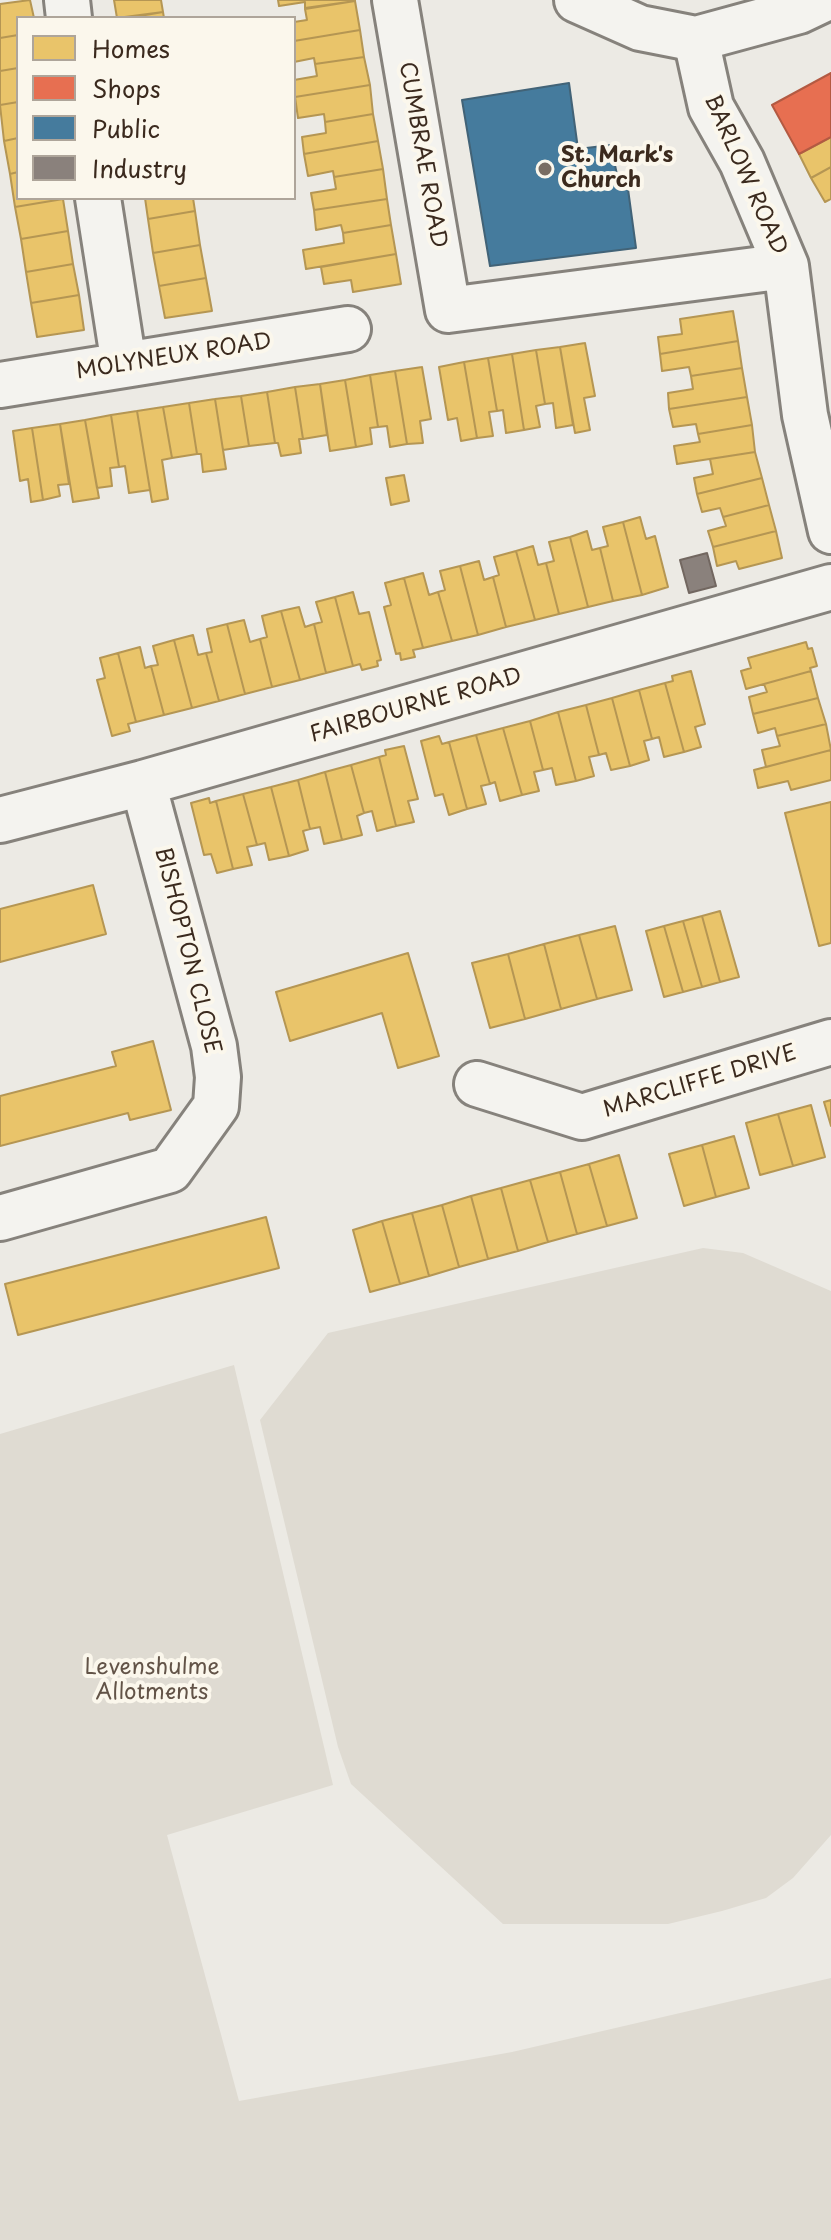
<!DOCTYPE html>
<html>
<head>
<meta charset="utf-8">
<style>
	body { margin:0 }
	#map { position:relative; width:831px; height:2240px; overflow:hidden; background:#eceae4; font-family:"Playpen Sans",sans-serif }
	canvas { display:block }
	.legend { position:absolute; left:16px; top:16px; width:280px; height:184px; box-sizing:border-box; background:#fbf7ec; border:2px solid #aea59a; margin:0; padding:10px 14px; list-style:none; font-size:24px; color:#3b2a1e }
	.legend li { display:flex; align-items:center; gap:16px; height:40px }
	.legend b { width:40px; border:2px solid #aea59a }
</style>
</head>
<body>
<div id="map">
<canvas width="831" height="2240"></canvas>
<ul class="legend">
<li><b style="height:22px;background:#e9c46a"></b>Homes</li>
<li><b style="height:22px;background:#e76f51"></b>Shops</li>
<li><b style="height:22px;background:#457b9d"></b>Public</li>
<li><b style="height:22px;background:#8a817c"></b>Industry</li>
</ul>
</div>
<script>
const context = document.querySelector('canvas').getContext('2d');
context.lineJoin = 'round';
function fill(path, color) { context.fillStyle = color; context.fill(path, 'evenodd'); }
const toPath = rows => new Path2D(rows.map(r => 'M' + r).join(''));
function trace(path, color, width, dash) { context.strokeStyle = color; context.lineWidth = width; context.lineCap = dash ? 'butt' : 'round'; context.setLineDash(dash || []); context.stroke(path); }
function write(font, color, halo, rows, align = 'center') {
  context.font = font + ' "Playpen Sans",sans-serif'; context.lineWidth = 8; context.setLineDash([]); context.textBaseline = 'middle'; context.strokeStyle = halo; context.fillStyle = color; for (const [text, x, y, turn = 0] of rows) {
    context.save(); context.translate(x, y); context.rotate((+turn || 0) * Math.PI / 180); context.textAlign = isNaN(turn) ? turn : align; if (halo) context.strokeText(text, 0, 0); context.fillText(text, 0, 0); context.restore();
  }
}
const green = toPath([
	[703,1248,743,1253,831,1291,831,1835,793,1878,766,1898,722,1911,668,1924,503,1924,351,1784,338,1747,260,1420,328,1333],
	[234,1365,333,1785,167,1835,239,2101,512,2052,831,1978,831,2240,0,2240,0,1434]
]);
const homes = toPath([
	[30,0,34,18,18,18,18,35,0,38,0,4,30,0],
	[114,0,161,0,163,12,117,18,114,0],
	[278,0,355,0,355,1,305,8,305,2,279,6,278,0],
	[355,1,360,30,294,41,294,22,307,20,305,9,355,1],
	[163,12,164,18,128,18,163,12],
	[360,30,364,57,315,64,314,58,294,62,294,41,360,30],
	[18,35,18,68,0,71,0,38,18,35],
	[364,57,370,85,295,97,294,80,317,76,315,64,364,57],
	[18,68,18,102,0,105,0,71,18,68],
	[370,85,373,114,325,122,324,114,298,118,295,97,370,85],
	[18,102,18,138,4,141,0,105,18,102],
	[373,114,378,141,304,154,302,137,326,133,325,122,373,114],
	[831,137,831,167,811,178,799,154,831,137],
	[18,138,18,172,10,174,4,141,18,138],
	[378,141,383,169,334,177,333,171,308,176,304,154,378,141],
	[831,167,831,199,825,202,811,178,831,167],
	[383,169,387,199,314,210,311,193,336,189,334,177,383,169],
	[18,172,18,198,63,199,15,207,10,174,18,172],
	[145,198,193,198,195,211,148,219,145,198],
	[63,199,68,231,21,239,15,207,63,199],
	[387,199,391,225,343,233,341,225,316,230,314,210,387,199],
	[195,211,200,245,153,253,148,219,195,211],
	[391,225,396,254,306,269,303,250,344,243,343,233,391,225],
	[68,231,73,264,26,272,21,239,68,231],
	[200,245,206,278,159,286,153,253,200,245],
	[396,254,401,284,353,292,351,280,324,284,321,267,396,254],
	[73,264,79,295,31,303,26,272,73,264],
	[206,278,212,311,165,318,159,286,206,278],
	[79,295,84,330,37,337,31,303,79,295],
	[733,311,738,341,660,354,658,337,682,334,680,319,733,311],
	[738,341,742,368,691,376,689,367,662,371,660,354,738,341],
	[585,343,595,396,584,398,590,430,575,433,560,347,585,343],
	[560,347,573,425,556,428,553,403,545,404,536,350,560,347],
	[536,350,545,404,536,406,540,427,524,430,512,354,536,350],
	[512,354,524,430,506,433,503,410,497,411,488,358,512,354],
	[488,358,497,411,489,412,493,436,477,438,464,362,488,358],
	[464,362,477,438,461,441,457,418,448,420,439,367,464,362],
	[422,367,431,419,420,421,423,443,407,444,395,371,422,367],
	[742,368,747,397,669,409,668,393,693,389,691,376,742,368],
	[395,371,407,444,390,447,387,426,378,427,370,375,395,371],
	[370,375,378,427,370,428,372,444,356,447,345,380,370,375],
	[345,380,356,447,330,451,320,384,345,380],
	[320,384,327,435,303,439,295,387,320,384],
	[295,387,303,439,299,439,301,453,281,456,278,443,275,443,267,392,295,387],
	[267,392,275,443,249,446,241,396,267,392],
	[241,396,249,446,223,450,215,399,241,396],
	[747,397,752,425,698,434,696,424,673,427,669,409,747,397],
	[215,399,226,469,203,472,201,454,197,454,189,403,215,399],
	[189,403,197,454,172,458,163,407,189,403],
	[163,407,172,458,162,460,168,499,152,502,137,411,163,407],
	[137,411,150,490,129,493,125,466,119,467,111,415,137,411],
	[111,415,119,467,110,468,112,486,97,488,85,420,111,415],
	[85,420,99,498,73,502,60,424,85,420],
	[60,424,69,484,58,485,60,496,43,500,32,428,60,424],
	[752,425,755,452,677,464,674,446,700,442,698,434,752,425],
	[32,428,43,500,31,502,28,479,20,481,13,431,32,428],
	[755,452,762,478,697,494,694,478,713,474,710,459,755,452],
	[404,475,409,501,391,505,386,478,404,475],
	[762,478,769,505,723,517,720,508,702,512,697,494,762,478],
	[769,505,776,531,713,547,708,531,726,526,723,517,769,505],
	[640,517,646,539,655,536,668,587,642,595,623,522,640,517],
	[623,522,642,595,613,601,600,548,608,546,603,527,623,522],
	[587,531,592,550,600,548,613,601,588,607,570,537,587,531],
	[776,531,782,558,739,569,736,561,717,566,713,547,776,531],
	[570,537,588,607,559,614,546,563,554,561,549,542,570,537],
	[533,546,538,565,546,563,559,614,535,620,516,551,533,546],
	[516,551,535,620,506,627,493,577,499,575,494,557,516,551],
	[479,561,484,580,493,577,506,627,478,635,460,566,479,561],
	[460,566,478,635,452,641,438,592,445,590,440,571,460,566],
	[423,573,429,595,438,592,452,641,423,648,404,578,423,573],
	[404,578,423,648,413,650,415,657,401,660,400,653,396,654,384,607,391,605,385,583,404,578],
	[353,592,359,614,369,612,381,660,377,661,378,666,362,670,360,664,353,666,335,597,353,592],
	[335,597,353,666,326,673,314,624,322,622,316,602,335,597],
	[299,607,305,627,314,624,326,673,300,680,281,611,299,607],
	[281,611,300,680,272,687,260,639,267,637,262,616,281,611],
	[244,620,250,642,260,639,272,687,245,694,227,624,244,620],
	[227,624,245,694,219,701,206,653,212,652,207,629,227,624],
	[193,635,198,655,206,653,219,701,192,708,174,640,193,635],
	[174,640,192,708,164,715,151,666,158,665,153,646,174,640],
	[806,642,808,649,812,648,817,666,810,668,811,671,746,689,741,671,751,668,748,658,806,642],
	[140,647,145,668,151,666,164,715,136,722,118,653,140,647],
	[118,653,136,722,128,724,130,731,112,736,97,680,105,678,100,658,118,653],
	[691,671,705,724,695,727,701,747,684,752,665,683,673,681,672,676,691,671],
	[811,671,818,698,753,714,749,697,767,692,764,684,811,671],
	[665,683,684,752,664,757,659,737,652,739,639,690,665,683],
	[639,690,652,739,644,741,649,760,630,766,612,698,639,690],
	[612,698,630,766,611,770,606,753,599,755,586,705,612,698],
	[818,698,826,724,777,736,775,728,758,733,753,714,818,698],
	[586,705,599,755,589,757,594,776,576,781,558,712,586,705],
	[558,712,576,781,556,785,552,768,543,770,530,721,558,712],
	[530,721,543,770,534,772,539,791,522,795,503,728,530,721],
	[826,724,831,750,766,767,762,750,780,746,777,736,826,724],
	[503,728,522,795,500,801,495,782,490,784,476,735,503,728],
	[476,735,490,784,481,786,486,804,467,809,449,742,476,735],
	[439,736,442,744,449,742,467,809,449,815,443,794,435,796,421,741,439,736],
	[404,746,418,799,408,801,414,822,396,826,379,757,386,755,385,750,404,746],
	[831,750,831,780,791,790,788,781,758,788,754,770,831,750],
	[379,757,396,826,377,831,372,811,364,813,351,765,379,757],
	[351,765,364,813,357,816,362,835,342,840,325,772,351,765],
	[325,772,342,840,324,844,320,827,310,829,298,780,325,772],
	[298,780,310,829,303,831,308,850,289,856,271,787,298,780],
	[271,787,289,856,269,860,265,843,257,845,243,794,271,787],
	[243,794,257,845,247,847,252,865,233,869,216,801,243,794],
	[209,798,210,803,216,801,233,869,217,873,211,854,204,855,191,803,209,798],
	[831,802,831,943,819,946,785,813,831,802],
	[93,885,106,934,0,962,0,909,93,885],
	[720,911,739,977,720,982,702,916,720,911],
	[702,916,720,982,702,987,683,921,702,916],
	[683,921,702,987,683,992,664,926,683,921],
	[615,926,632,990,597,999,579,935,615,926],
	[664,926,683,992,664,997,646,931,664,926],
	[579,935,597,999,561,1009,544,944,579,935],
	[544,944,561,1009,525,1019,508,954,544,944],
	[408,953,439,1056,398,1068,382,1013,290,1041,276,992,408,953],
	[508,954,525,1019,490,1028,472,963,508,954],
	[153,1041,171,1110,130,1120,128,1113,0,1146,0,1096,116,1066,112,1052,153,1041],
	[831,1100,831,1126,824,1102,831,1100],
	[811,1105,825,1157,793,1166,778,1114,811,1105],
	[778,1114,793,1166,760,1175,746,1123,778,1114],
	[734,1136,749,1188,716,1197,702,1145,734,1136],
	[702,1145,716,1197,684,1206,669,1154,702,1145],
	[619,1155,637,1218,607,1226,589,1164,619,1155],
	[589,1164,607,1226,577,1234,560,1172,589,1164],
	[560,1172,577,1234,548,1242,530,1180,560,1172],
	[530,1180,548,1242,518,1251,501,1188,530,1180],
	[501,1188,518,1251,488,1259,471,1196,501,1188],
	[471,1196,488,1259,459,1267,442,1205,471,1196],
	[442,1205,459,1267,429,1276,412,1213,442,1205],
	[412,1213,429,1276,400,1284,382,1221,412,1213],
	[266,1217,279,1268,18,1335,5,1284,266,1217],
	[382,1221,400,1284,370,1292,353,1230,382,1221]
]);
const shops = toPath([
	[831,73,831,137,799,154,772,105,831,73]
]);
const public = toPath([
	[569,83,578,149,611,145,620,190,628,189,636,248,490,266,462,100,569,83]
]);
const industry = toPath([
	[707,553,716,586,689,593,680,560,707,553]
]);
const minor = toPath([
	[67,0,69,18],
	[395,0,448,310,786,266],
	[696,39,711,107,742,162,786,266,805,415,831,531],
	[98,198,124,365],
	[0,385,348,329],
	[0,820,143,783,831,587],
	[477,1084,582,1117,831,1042],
	[0,1218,170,1170,216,1106,218,1077,214,1046,143,783]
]);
const major = toPath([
	[577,0,640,28,696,39,799,11,822,0]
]);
const markers = [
	[545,169,8,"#796d63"]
];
const streetNames = [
	["CUMBRAE ROAD",422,155,80],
	["BARLOW ROAD",745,175,66],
	["MOLYNEUX ROAD",174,357,-9],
	["FAIRBOURNE ROAD",416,706,-16],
	["BISHOPTON CLOSE",187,951,76],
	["MARCLIFFE DRIVE",700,1082,-17]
];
const poiNames = [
	["St. Mark's",561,156],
	["Church",561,181]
];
const parkNames = [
	["Levenshulme",152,1668],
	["Allotments",152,1693]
];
fill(green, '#dfdbd2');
fill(homes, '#e9c46a');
trace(homes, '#b59653', 2);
fill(shops, '#e76f51');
trace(shops, '#b35a42', 2);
fill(public, '#457b9d');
trace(public, '#426377', 2);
fill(industry, '#8a817c');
trace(industry, '#726760', 2);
trace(minor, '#86827c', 50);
trace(major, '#86827c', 50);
trace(minor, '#f4f3ef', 44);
trace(major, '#f4f3ef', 44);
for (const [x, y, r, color] of markers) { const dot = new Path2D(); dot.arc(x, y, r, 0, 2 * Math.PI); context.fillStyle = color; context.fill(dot); trace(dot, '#fbf7ec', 3); }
write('22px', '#3b2a1e', '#fbf7ec', streetNames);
write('bold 22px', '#3b2a1e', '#fbf7ec', poiNames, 'left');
write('22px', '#625347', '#fbf7ec', parkNames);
</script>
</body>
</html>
